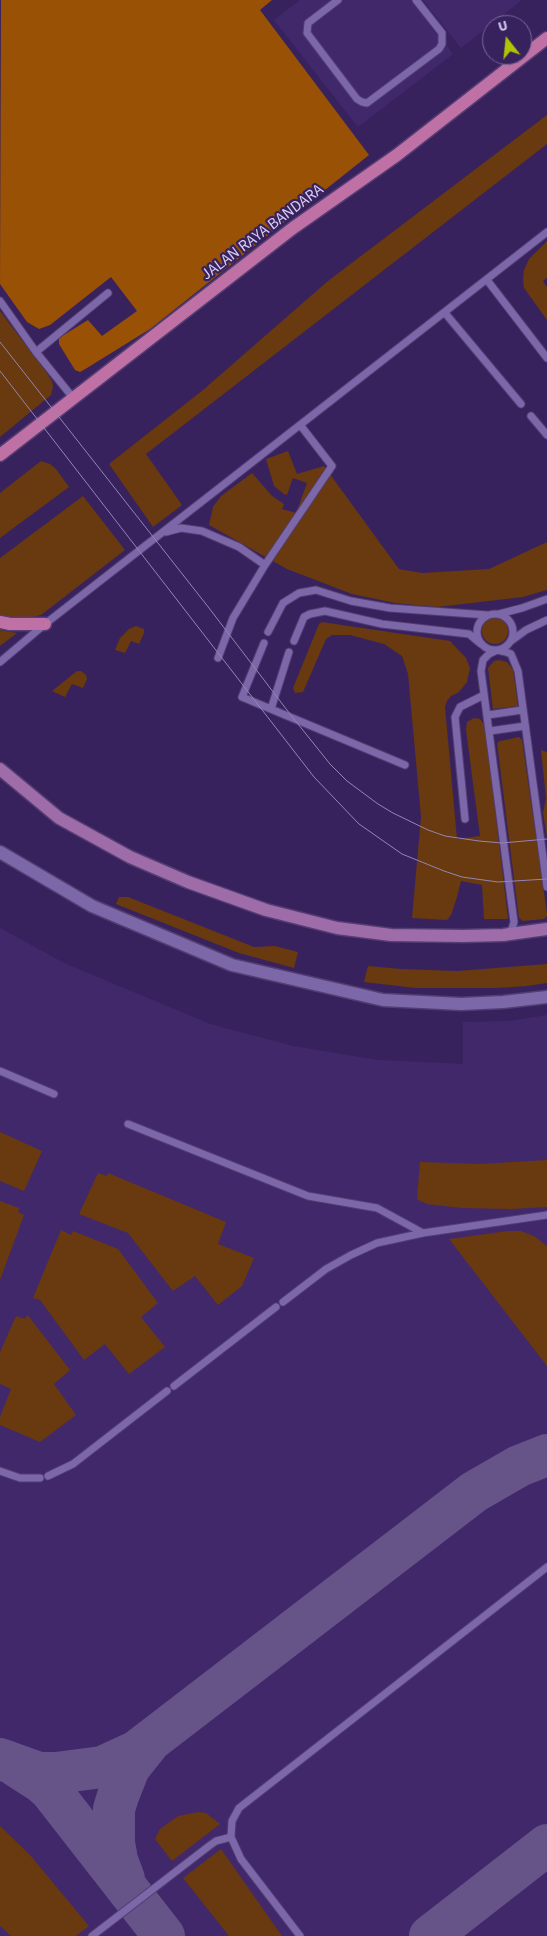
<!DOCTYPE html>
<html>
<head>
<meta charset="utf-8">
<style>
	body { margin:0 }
	#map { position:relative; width:547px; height:1936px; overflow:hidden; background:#38225e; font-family:"Source Sans 3",sans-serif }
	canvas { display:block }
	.north { position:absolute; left:482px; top:15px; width:50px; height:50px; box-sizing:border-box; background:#38225e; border:1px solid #769; border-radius:50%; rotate:344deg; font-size:14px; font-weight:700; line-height:20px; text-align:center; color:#d6ccf1 }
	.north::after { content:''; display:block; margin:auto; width:18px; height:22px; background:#b0c502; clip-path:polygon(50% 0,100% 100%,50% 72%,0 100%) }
</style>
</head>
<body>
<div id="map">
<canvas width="547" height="1936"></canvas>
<div class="north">U</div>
</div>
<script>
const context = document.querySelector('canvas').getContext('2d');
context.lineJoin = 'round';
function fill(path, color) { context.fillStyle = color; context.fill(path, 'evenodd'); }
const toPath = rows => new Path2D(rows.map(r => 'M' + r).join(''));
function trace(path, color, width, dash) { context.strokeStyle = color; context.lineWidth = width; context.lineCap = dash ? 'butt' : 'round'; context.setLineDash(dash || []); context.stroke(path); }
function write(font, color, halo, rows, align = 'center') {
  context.font = font + ' "Source Sans 3",sans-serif'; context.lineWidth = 4.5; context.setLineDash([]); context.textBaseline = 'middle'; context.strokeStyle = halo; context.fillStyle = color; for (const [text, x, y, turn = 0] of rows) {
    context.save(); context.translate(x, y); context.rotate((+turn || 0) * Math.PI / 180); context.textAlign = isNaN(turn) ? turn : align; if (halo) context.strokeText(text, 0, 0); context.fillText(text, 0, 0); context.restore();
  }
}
const built = toPath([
	[300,0,411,0,453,54,358,127,274,20],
	[423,0,522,0,461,48],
	[0,928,64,963,210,1024,293,1046,378,1060,463,1064,463,1022,510,1021,547,1015,547,1936,0,1936]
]);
const green = toPath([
	[547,115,547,144,146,454,182,505,153,527,109,464,203,390,328,281],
	[547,241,547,278,543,281,547,287,547,320,524,288,523,279,524,270,529,259],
	[0,311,47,373,52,381,53,386,51,395,0,437],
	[288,451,297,474,324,466,399,569,422,573,489,569,547,542,547,590,523,597,437,607,395,603,352,594,287,569,209,525,213,507,221,496,252,473,272,496,284,504,282,509,296,513,307,483,293,478,287,495,284,494,274,486,266,459],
	[41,461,50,464,56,469,69,487,0,538,0,493],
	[83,496,125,550,41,615,23,619,5,618,0,615,0,558],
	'482 631a13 13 0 1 1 26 0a13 13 0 1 1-26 0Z',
	[322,622,450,641,466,658,470,668,467,682,459,692,451,696,447,701,445,707,457,839,480,836,466,730,467,722,474,718,480,719,485,726,508,919,484,919,482,885,461,881,457,897,451,915,447,920,412,918,421,817,408,674,402,656,384,644,350,635,332,635,326,639,303,692,295,693,293,688,319,624],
	[136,626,144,629,144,633,139,644,131,641,125,653,115,650,120,638,129,629],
	[0,630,5,631,17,633,0,646],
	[499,660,507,662,513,670,518,706,493,709,488,668,494,661],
	[77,671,81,671,86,675,87,679,83,688,72,684,65,697,52,691],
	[519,737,522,740,547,913,547,916,544,919,523,921,519,918,497,743,500,741],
	[541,750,547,752,547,837,543,813,546,798],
	[119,897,128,897,254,947,275,946,298,952,294,968,239,953,116,904],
	[547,964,547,983,527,986,496,988,416,988,364,982,368,966,401,969,457,971],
	[0,1132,42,1151,24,1191,0,1181],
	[547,1160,547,1207,511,1209,462,1208,427,1204,418,1200,417,1197,420,1162,479,1164],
	[98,1173,107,1176,108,1173,226,1222,218,1244,254,1258,242,1286,218,1305,195,1276,173,1291,128,1233,79,1214],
	[0,1201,19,1208,18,1212,24,1215,0,1280],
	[61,1230,71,1235,73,1231,118,1249,158,1303,141,1317,165,1347,129,1374,105,1344,84,1360,40,1300,33,1298],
	[508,1231,521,1231,534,1236,547,1246,547,1366,449,1239],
	[27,1315,30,1318,70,1370,54,1384,76,1415,40,1442,0,1425,0,1417,11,1389,0,1384,0,1352,16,1316,25,1319],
	[198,1812,206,1813,220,1824,172,1861,155,1839,160,1829,178,1816],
	[0,1826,30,1855,89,1926,76,1936,11,1936,0,1926],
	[221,1849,282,1936,229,1936,183,1878]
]);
const forest = toPath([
	[1,0,272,0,260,10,369,155,150,329,87,368,80,372,75,370,59,344,59,338,88,320,102,336,137,311,111,277,50,325,39,329,27,322,0,284]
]);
const taxiway = toPath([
	[0,1759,39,1773,56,1773,102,1767,137,1751,474,1492,519,1466,547,1455],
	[16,1766,41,1782,51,1791,164,1936],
	[124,1879,117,1860,114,1843,114,1809,118,1796,129,1768,148,1744],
	[430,1936,547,1845]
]);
const lane = toPath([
	[338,0,308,23,307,33,357,99,362,102,367,103,439,49,442,44,442,33,416,0],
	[487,280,547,358],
	[0,301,36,352,74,399],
	[445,313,521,404],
	[36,352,108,293],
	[531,416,547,435],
	[166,532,181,528,202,531,239,547,265,565],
	'477 632a18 18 0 1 1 36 0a18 18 0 1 1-36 0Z',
	[499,614,522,608,547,599],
	[268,632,283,603,299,593,316,590,351,601,390,608,487,615],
	[294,641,304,617,310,614,325,611,382,624,469,634,481,644],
	[511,641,526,630,547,620],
	[264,643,242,697,405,765],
	[218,658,233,618,265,565,332,466,301,426],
	[0,662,45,624,547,232],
	[271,709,289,652],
	[488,715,522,710],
	[490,731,525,726],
	[465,819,455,717,460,707,484,695],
	[507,933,512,929,514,922,481,671,483,660,489,654,497,650,506,652,511,654,518,671,547,887],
	[0,1071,54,1094],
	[128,1124,308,1196,377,1208,423,1233],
	[283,1302,326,1269,351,1255,377,1243,423,1233,547,1215],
	[174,1386,276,1307],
	[0,1471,20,1478,40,1478],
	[48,1476,73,1464,167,1391],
	[231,1837,232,1821,239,1808,547,1567],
	[92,1936,209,1846,216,1841,231,1837,241,1859,300,1936]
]);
const street = toPath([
	[0,852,92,906,232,965,383,1000,461,1004,503,1002,547,997]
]);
const secondary = toPath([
	[0,769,59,818,130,857,188,882,266,910,337,928,391,935,463,936,503,935,547,929]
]);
const primary = toPath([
	[0,455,293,228,397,155,547,38],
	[0,622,10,624,45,624]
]);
const tram = toPath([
	[0,342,209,608,290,714,330,764,347,781,378,804,393,813,428,830,445,836,479,841,502,843,547,839],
	[0,371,314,777,359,824,402,854,444,871,462,877,498,882,547,879]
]);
const streetNames = [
	["JALAN RAYA BANDARA",263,233,-37]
];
fill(built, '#41286b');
fill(green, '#69390f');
fill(forest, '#995105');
trace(taxiway, '#665488', 42);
trace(lane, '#543d72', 9);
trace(street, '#543d72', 15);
trace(secondary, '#543d72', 15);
trace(primary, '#543d72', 15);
trace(lane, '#7c67a9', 7);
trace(street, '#7c67a9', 12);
trace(secondary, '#9e6ca8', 12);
trace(primary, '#bf71a6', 12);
trace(tram, '#9485b3', 1);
write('16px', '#d6ccf1', '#38225e', streetNames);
</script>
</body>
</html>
